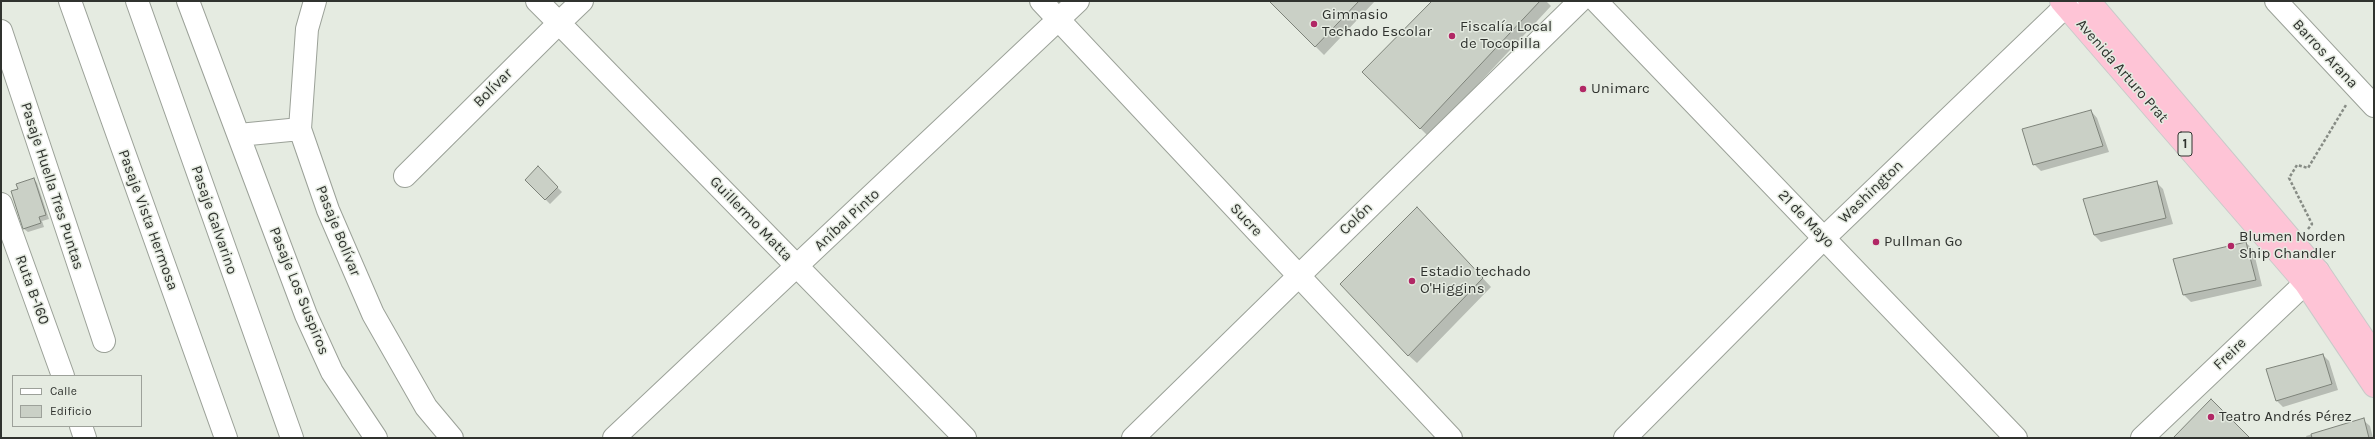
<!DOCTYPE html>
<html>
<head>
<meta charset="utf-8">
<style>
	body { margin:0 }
	#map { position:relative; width:2375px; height:439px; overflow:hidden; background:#e5ebe1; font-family:Karla,sans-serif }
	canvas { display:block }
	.frame { position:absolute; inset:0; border:2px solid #30332f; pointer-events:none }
	.legend { position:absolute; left:12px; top:375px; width:130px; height:52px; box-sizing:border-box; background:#e5ebe1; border:1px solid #9da19a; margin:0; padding:5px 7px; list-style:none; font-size:12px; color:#30332f }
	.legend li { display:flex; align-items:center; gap:8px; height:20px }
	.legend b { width:20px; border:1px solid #9da19a }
</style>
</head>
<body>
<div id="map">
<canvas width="2375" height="439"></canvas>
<div class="frame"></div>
<ul class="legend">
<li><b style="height:5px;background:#fff"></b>Calle</li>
<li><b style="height:11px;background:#cad0c6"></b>Edificio</li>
</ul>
</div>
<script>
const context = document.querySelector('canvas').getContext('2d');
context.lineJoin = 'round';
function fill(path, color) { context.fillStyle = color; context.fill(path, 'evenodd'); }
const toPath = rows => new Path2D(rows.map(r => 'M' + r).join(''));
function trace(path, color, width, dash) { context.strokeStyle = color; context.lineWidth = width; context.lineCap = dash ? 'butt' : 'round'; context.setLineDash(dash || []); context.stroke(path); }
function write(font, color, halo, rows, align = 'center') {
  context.font = font + ' Karla,sans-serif'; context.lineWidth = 3; context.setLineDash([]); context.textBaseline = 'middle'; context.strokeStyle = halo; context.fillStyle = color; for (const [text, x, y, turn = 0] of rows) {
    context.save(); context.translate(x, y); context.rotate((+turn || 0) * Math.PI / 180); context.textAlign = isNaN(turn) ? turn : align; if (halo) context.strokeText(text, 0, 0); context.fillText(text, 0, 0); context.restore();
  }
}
const shadow = toPath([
	[1270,1,1375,1,1324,55],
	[1434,1,1546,1,1551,6,1429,137,1364,72],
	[2091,111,2097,118,2109,152,2041,171,2034,164],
	[538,168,562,192,550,204,526,180],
	[34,179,37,183,49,219,42,221,44,227,28,232,24,229,12,192],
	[2156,182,2163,189,2173,224,2101,242,2094,235],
	[1425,216,1491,287,1417,363,1408,355],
	[2246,243,2253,249,2262,286,2191,302,2184,295,2175,260],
	[2323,355,2329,361,2338,390,2283,407,2276,400],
	[2363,420,2370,426,2373,438,2307,438,2306,436]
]);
const building = toPath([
	[1269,1,1359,1,1315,47,1269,1],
	[1432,1,1540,1,1420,129,1362,72,1432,1],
	[2091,110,2103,146,2033,165,2022,129,2091,110],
	[538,166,558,187,545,200,525,180,538,166],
	[34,178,46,215,39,217,41,223,23,229,11,191,18,189,16,184,34,178],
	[2157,181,2166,218,2094,235,2083,199,2157,181],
	[1417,207,1483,278,1408,356,1340,284,1417,207],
	[2246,242,2256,280,2183,295,2173,259,2246,242],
	[2323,354,2332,384,2276,401,2266,369,2323,354],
	[2211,399,2250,438,2173,438,2211,399],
	[2364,418,2369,438,2312,438,2311,434,2364,418]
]);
const path = toPath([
	[2308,229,2312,224,2289,178,2297,165,2308,168,2346,105]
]);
const street = toPath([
	[70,1,226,438],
	[137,1,292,438],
	[188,1,306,315,332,372,376,438],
	[315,1,307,29,300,129,328,210,373,314,426,407,452,438],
	[1,31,104,341],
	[239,135,300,129],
	[405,176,559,23,537,1],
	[1133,438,1580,1],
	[1625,438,1824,238,2071,1],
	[2142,438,2318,271]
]);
const secondary = toPath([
	[582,1,559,23,965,438],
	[1041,1,1451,438],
	[1596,1,2016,438],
	[2276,1,2374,106],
	[1,204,63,376],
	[81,426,85,438],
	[614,438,1078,1]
]);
const highway = toPath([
	[2061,1,2305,283,2374,386],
	[2089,1,2318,271,2374,354]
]);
const markers = [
	[1314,24,4,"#b12765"],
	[1452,36,4,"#b12765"],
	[1583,89,4,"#b12765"],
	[1876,242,4,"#b12765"],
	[2231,246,4,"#b12765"],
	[1412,281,4,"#b12765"],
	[2211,417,4,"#b12765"]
];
const shields = [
	[2185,144,14]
];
const shieldNames = [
	["1",2185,144]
];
const poiNames = [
	["Gimnasio",1322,15],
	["Techado Escolar",1322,32],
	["Fiscalía Local",1460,27],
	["de Tocopilla",1460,44],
	["Unimarc",1591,89],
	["Blumen Norden",2239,237],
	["Ship Chandler",2239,254],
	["Pullman Go",1884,242],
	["Estadio techado",1420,272],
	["O'Higgins",1420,289],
	["Teatro Andrés Pérez",2219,417]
];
const streetNames = [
	["Barros Arana",2325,54,47],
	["Avenida Arturo Prat",2122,71,49],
	["Bolívar",493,88,-45],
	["Pasaje Huella Tres Puntas",52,186,72],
	["Washington",1871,192,-44],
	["Guillermo Matta",751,219,46],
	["Colón",1356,219,-44],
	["21 de Mayo",1806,219,46],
	["Pasaje Vista Hermosa",148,220,70],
	["Pasaje Galvarino",214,220,71],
	["Aníbal Pinto",847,220,-43],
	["Sucre",1246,220,47],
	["Pasaje Bolívar",338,231,68],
	["Ruta B-160",32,290,70],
	["Pasaje Los Suspiros",299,291,68],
	["Freire",2230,354,-44]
];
fill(shadow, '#0003');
fill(building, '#cad0c6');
trace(building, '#7e837a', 1);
trace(street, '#9ba198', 24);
trace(secondary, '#9ba198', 24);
trace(highway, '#c9cac9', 24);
trace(path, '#878c85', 2.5, [3, 2]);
trace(street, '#fff', 22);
trace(secondary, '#fff', 22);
trace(highway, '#fec4d6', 22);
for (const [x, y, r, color] of markers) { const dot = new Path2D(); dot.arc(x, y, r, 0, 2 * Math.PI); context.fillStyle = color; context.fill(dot); trace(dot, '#e5ebe1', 1.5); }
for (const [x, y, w] of shields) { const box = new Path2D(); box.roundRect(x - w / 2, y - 12, w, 24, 3); context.fillStyle = '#e5ebe1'; context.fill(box); trace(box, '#30332f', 1); }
write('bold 14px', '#30332f', null, shieldNames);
write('15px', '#30332f', '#e5ebe1', poiNames, 'left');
write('15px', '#30332f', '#e5ebe1', streetNames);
</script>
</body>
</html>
